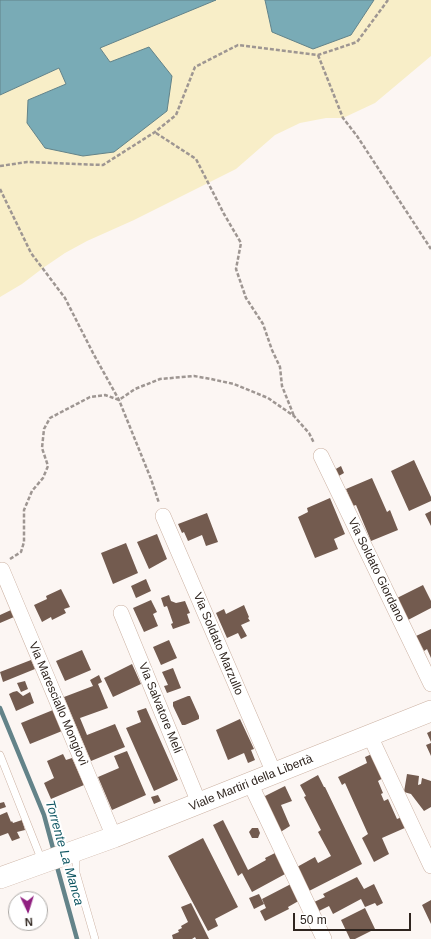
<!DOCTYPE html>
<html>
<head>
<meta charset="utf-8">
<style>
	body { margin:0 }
	#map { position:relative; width:431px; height:939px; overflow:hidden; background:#fcf6f3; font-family:Arial,sans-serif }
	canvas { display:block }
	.north { position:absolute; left:8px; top:891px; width:40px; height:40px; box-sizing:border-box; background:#fff; border:1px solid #aca8a5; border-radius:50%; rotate:176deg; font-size:11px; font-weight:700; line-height:16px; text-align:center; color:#2f251f }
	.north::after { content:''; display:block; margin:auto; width:14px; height:18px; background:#901f80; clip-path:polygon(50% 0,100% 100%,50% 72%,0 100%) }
	.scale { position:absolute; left:293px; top:913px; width:118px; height:18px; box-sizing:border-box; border:2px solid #2f251f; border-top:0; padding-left:5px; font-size:12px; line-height:14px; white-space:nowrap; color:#2f251f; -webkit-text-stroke:3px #fff; paint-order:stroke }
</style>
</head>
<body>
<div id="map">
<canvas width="431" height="939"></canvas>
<div class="north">N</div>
<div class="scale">50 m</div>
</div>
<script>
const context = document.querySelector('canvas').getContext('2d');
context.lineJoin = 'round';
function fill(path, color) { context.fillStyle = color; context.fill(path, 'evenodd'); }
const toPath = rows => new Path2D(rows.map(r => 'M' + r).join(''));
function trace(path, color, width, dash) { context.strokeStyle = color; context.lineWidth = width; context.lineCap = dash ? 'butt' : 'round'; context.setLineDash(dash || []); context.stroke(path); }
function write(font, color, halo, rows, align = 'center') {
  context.font = font + ' Arial,sans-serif'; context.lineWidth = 4; context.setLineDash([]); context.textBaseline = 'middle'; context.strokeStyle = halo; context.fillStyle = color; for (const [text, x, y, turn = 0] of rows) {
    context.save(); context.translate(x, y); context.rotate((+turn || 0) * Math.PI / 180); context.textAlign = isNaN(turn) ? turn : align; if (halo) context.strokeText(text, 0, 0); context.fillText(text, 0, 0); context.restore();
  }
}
const sand = toPath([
	[216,0,265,0,272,32,351,35,374,0,431,0,431,56,375,103,343,118,326,118,300,123,275,135,236,169,134,220,87,241,65,253,43,268,22,284,0,297,0,95,59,68,66,84,28,100,28,123,45,148,110,62,100,48]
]);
const water = toPath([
	[0,0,216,0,100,48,110,62,149,47,172,76,167,111,114,152,83,156,45,148,27,123,28,100,66,84,59,68,0,95,0,0],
	[265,0,374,0,351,35,313,49,272,32,265,0]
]);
const stream = toPath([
	[0,708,44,815,54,852],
	[56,863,77,939]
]);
const building = toPath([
	[414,460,431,497,431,501,409,511,391,471],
	[341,466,344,473,337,477,334,470],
	[372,478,387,512,390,510,398,530,371,541,356,505,353,506,346,489],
	[330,498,345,534,334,539,338,549,315,558,298,517,308,512,307,508],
	[431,511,431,526,425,514],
	[207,513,218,542,206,546,202,535,188,541,184,532,182,533,178,524],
	[157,534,167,559,149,569,137,542],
	[126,543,138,573,113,584,101,553],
	[146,579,151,591,136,598,131,586],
	[423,585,431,601,431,608,408,620,397,598],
	[61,589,70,607,64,609,66,613,52,620,51,617,42,622,34,605,47,599,46,596],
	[169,595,171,601,176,603,185,601,190,613,187,614,190,623,173,629,171,624,173,623,167,606,164,607,161,598],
	[151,600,157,612,153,614,158,626,144,632,133,608],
	[244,605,249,617,248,618,250,621,241,625,247,636,241,639,238,633,227,638,216,613,224,609,226,614],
	[11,610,14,617,0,623,0,615],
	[431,629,431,658,427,649,424,651,416,636],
	[169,640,177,658,161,665,153,647],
	[82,650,91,670,65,681,56,661],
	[31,660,35,669,3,682,0,672],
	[132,664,141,684,113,697,104,678],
	[173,668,181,688,167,693,164,686,168,685,162,672],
	[99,675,102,682,98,684,108,708,80,718,87,735,115,724,125,747,91,761,64,697,93,686,90,680],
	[25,681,28,689,21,692,17,683],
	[17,691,23,696,30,692,34,703,16,711,9,694,13,692],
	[188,696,190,696,199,716,199,719,185,725,182,725,173,706,173,702],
	[146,708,178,780,154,791,126,728,141,722,137,711],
	[53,710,62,731,30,744,21,723],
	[240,719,254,749,251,750,255,760,248,763,244,753,228,760,216,730],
	[431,731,431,742,427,733],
	[431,743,431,756,426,745],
	[127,751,146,795,112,810,98,777,119,768,114,756],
	[63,754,66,760,72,758,84,785,51,799,44,783,54,778,47,761],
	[372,754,383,778,378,781,383,793,381,794,384,801,388,799,397,819,402,817,407,827,382,838,389,854,374,862,362,838,368,834,345,783,342,785,338,777,367,763,365,757],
	[407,774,419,776,418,785,421,784,422,778,431,781,431,807,424,811,411,794,404,792],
	[318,775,324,787,325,787,362,864,309,891,297,867,315,857,318,863,331,856,318,832,321,830,304,797,306,796,300,785],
	[285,786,292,801,281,805,290,826,279,833,261,798],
	[158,795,161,801,154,804,151,797],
	[4,802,6,807,0,809,0,803],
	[7,812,11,822,12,821,13,823,22,820,25,830,17,832,20,838,12,841,8,833,0,836,0,815],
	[223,820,248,870,266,860,265,858,275,853,287,873,252,892,242,873,238,876,213,825],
	[252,828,258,828,260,833,258,838,252,838,249,832],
	[203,838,238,907,215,919,218,926,208,931,168,856],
	[357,877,364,889,374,884,383,903,377,906,375,903,365,907,361,899,333,914,329,906,319,911,314,902,325,897,323,894],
	[294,884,302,899,288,907,289,909,265,921,260,911,266,908,262,899,289,885],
	[259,894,264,904,254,909,249,898],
	[431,900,431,924,422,905],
	[191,903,209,939,196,939,195,937,192,939,173,939,172,935,179,932,178,930,182,928,181,926,188,922,181,907],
	[365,908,375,929,355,939,350,939,341,920]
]);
const path = toPath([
	[318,55,343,118,357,136,431,249],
	[156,133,196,159,224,214,241,243,236,269,246,298,263,324,272,350,280,367,282,386,294,416],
	[0,166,27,162,103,165,155,132,176,115,195,67,238,45,318,55,357,42,388,0],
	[0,189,31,253,65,298,94,355,119,400,151,479,159,503],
	[10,559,21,552,24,542,24,510,32,491,43,478,48,466,42,448,44,429,50,418,90,397,105,395,119,400,135,389,160,379,194,376,211,379,234,384,268,398,294,416,309,433,314,443]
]);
const lane = toPath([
	[0,755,42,861],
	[76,854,76,873,95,939]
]);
const street = toPath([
	[321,456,431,684],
	[163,516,274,773],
	[2,570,114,837],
	[121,613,199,803],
	[370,736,431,866],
	[250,783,324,939]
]);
const secondary = toPath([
	[0,878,114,837,431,711]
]);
const streetNames = [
	["Via Soldato Giordano",376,570,64],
	["Via Soldato Marzullo",218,644,67],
	["Via Maresciallo Mongiovì",58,704,67],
	["Via Salvatore Meli",160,708,68],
	["Viale Martiri della Libertà",251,783,-22]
];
const waterNames = [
	["Torrente La Manca",64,853,74]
];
fill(sand, '#f8eec8');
fill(water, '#79abb6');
trace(water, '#638389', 1);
trace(stream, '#638389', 4.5);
fill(building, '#735b4f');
trace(lane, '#ccb2a3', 8);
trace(street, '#ccb2a3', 16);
trace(secondary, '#ccb2a3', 22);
trace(path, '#9e9692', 2.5, [4, 2]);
trace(lane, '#fff', 7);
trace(street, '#fff', 15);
trace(secondary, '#fff', 21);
write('12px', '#2f251f', '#fff', streetNames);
write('italic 13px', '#105763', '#fff', waterNames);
</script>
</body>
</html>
